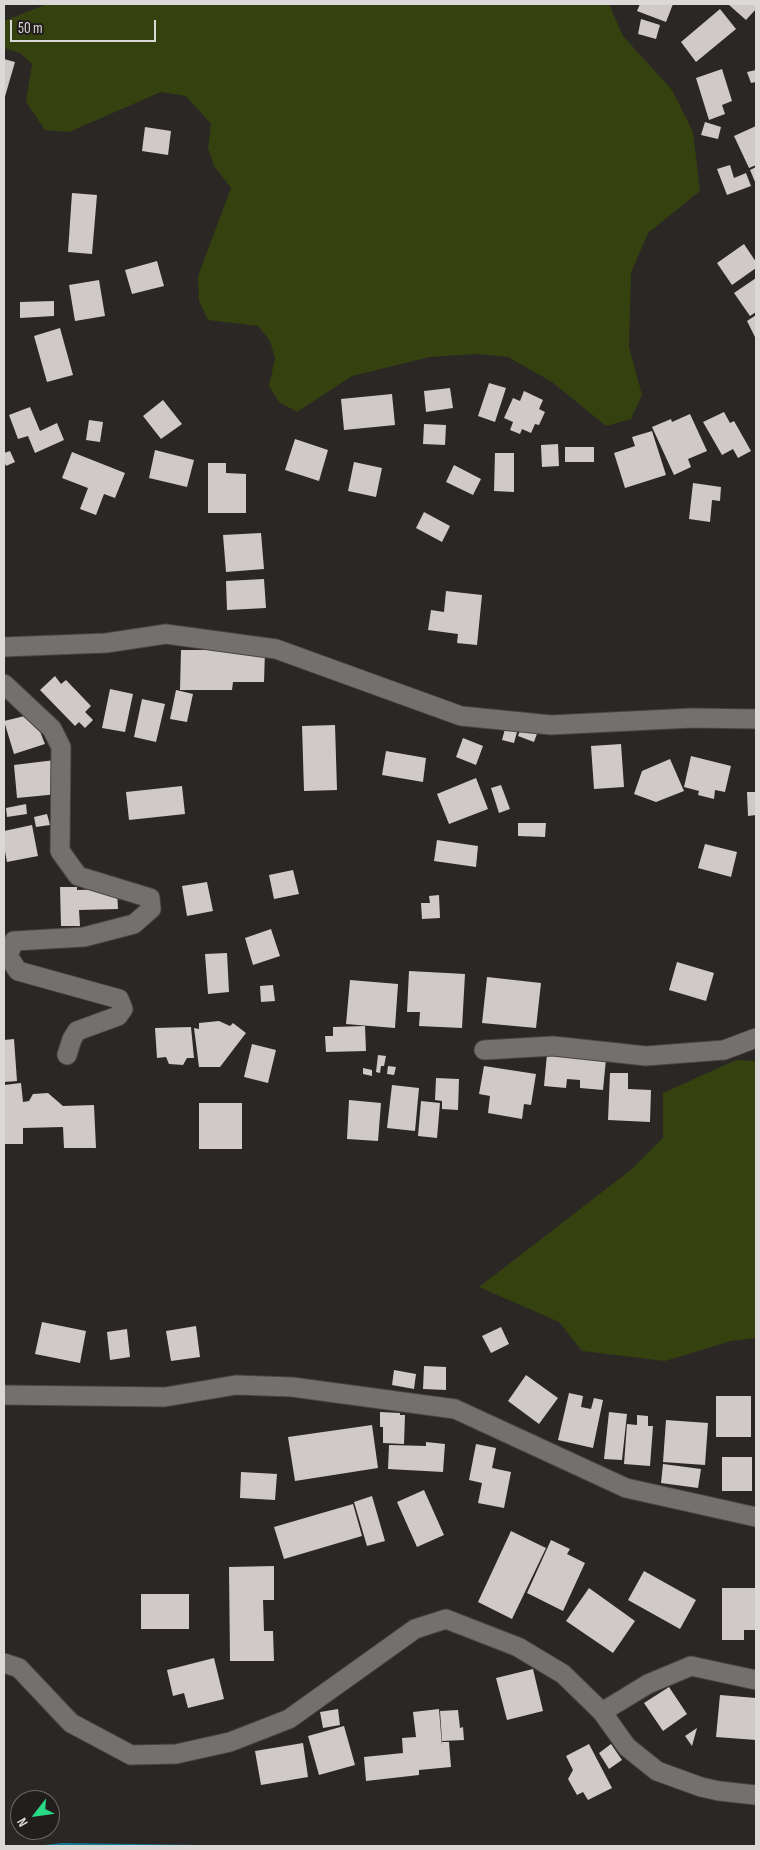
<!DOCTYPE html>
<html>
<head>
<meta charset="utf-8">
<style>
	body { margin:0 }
	#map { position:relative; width:760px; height:1850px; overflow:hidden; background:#2a2725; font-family:"Sofia Sans Condensed",sans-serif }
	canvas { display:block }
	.frame { position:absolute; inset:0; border:5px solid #dbd9d7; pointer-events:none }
	.north { position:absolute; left:10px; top:1790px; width:50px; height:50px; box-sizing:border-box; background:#211e1c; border:1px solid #6b6967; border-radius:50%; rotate:240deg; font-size:14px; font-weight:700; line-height:20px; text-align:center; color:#dbd9d7 }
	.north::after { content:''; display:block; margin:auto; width:18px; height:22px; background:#29d885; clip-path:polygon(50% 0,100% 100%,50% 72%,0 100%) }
	.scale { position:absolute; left:10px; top:20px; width:146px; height:22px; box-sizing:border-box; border:2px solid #dbd9d7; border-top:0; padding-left:6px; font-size:15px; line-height:18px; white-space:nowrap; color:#dbd9d7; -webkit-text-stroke:4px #211e1c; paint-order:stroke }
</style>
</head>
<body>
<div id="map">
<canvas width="760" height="1850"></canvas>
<div class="frame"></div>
<div class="north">N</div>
<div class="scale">50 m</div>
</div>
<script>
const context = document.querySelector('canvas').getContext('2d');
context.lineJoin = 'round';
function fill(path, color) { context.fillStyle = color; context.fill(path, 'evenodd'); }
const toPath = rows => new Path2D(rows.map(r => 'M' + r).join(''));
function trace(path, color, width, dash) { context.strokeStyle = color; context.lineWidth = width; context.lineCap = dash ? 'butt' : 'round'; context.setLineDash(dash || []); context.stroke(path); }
const green = toPath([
	[47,4,609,4,623,36,672,90,693,132,700,191,648,233,631,273,629,347,642,395,631,419,606,426,552,382,508,357,476,354,430,357,352,376,297,412,279,402,269,386,275,358,270,341,258,326,208,320,199,301,198,276,231,188,214,166,208,148,211,124,186,96,161,92,69,132,45,130,26,102,32,64,20,53,4,48,4,21],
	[736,1060,756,1061,756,1338,731,1341,665,1361,582,1351,559,1322,479,1287,632,1169,663,1138,663,1093]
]);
const water = toPath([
	[63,1843,273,1846,34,1846]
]);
const building = toPath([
	[640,4,673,4,666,22,637,11],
	[730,4,756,4,756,9,746,20,729,5],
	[720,9,736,29,696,62,681,42],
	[641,19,660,25,656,39,638,34],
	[4,59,15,62,4,100],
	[722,69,732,101,722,105,725,114,709,120,696,78],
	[756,70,756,82,751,83,747,72],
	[705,122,721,127,718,139,701,135],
	[756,126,756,165,749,168,734,136],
	[145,127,171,131,168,155,142,151],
	[730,165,734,178,746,173,751,186,727,195,717,169],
	[756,167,756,184,750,170],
	[72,193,97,195,92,254,68,252],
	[744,244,756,262,756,268,732,285,717,263],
	[157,261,164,286,132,294,125,270],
	[756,278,756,312,750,316,734,293],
	[99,280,105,316,75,321,69,285],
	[54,301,54,316,20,318,20,302],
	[756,315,756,339,747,321],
	[60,328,73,375,47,382,34,336],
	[489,383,506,388,495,422,478,416],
	[450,388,453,408,426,412,424,391],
	[524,391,543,400,539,409,545,412,539,425,535,424,531,433,522,429,520,434,510,430,513,422,504,418,513,398,520,401],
	[392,394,395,425,344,430,341,399],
	[163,400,182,424,161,439,143,416],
	[30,407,40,431,57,423,64,440,35,453,28,436,18,439,9,415],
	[724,412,730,423,734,421,751,451,738,458,733,449,722,455,703,422],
	[690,414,707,451,688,459,691,467,674,475,652,427,671,419,672,422],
	[89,420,103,422,100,442,86,440],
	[424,424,446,425,445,445,423,444],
	[652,431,666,475,625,488,614,453,635,446,632,437],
	[295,439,328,450,319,481,285,470],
	[558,444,559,466,542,467,541,445],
	[565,447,594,447,594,462,565,462],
	[155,450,194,460,187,487,149,478],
	[10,451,15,462,6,466,4,461,4,453],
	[72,452,125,473,115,498,104,494,96,515,80,509,88,488,62,478],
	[495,453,514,453,514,492,494,491],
	[354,462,382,468,376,497,348,491],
	[208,463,226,463,226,473,246,474,246,513,208,513],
	[454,465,481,479,473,495,446,482],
	[693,483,721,487,720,501,712,500,710,522,689,519],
	[424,512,450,526,442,542,416,528],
	[261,533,264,569,226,572,223,535],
	[264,579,266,608,227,610,226,581],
	[446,591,482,595,477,645,457,643,458,634,428,630,431,610,444,612],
	[181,650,265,650,264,682,233,682,232,690,180,690],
	[55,676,61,684,66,680,91,706,85,712,93,720,85,728,79,722,75,726,40,690],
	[110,689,133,694,125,732,102,728],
	[176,690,193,694,187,722,170,719],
	[142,699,165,704,156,742,134,737],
	[33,714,45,744,14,754,4,721],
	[523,722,539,728,534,742,518,736],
	[335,725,337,790,304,791,302,726],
	[505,729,517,732,514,743,502,740],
	[463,738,483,746,476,765,456,757],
	[621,744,624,787,594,789,591,746],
	[386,751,426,758,423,782,382,775],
	[691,756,731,766,725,792,715,790,714,799,698,795,699,791,684,787],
	[670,759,684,791,656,802,634,794,642,771],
	[55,760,58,794,17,798,14,765],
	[476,778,488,809,449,824,437,794],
	[501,785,510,809,499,813,491,788],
	[182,786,185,814,129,820,126,792],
	[747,792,756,792,756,815,748,816],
	[26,804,27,814,7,817,6,808],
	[47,814,50,825,36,827,34,817],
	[518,823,546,823,545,837,518,836],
	[32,825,38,856,7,862,4,846,4,831],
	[437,840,478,846,476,867,434,861],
	[705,844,737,852,731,877,698,868],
	[293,870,299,894,274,899,269,875],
	[207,882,213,911,187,916,182,886],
	[60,887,77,887,77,890,117,889,118,909,79,910,80,926,61,926],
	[439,895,440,918,422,919,421,903,430,903,429,896],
	[271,929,280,956,253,965,245,938],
	[227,953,229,992,208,994,205,954],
	[677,962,714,973,706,1001,669,990],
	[409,971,465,974,462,1028,419,1026,420,1012,407,1012],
	[487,977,541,983,536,1028,482,1023],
	[350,980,398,984,395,1028,346,1024],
	[273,985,275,1001,261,1002,260,986],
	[219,1021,230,1026,233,1023,246,1033,220,1067,199,1067,194,1028,199,1029,199,1023],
	[365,1026,366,1051,326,1052,325,1036,333,1036,333,1027],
	[191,1027,194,1058,187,1058,183,1065,169,1064,166,1057,157,1058,155,1028],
	[14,1039,17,1081,4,1082,4,1040],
	[252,1044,276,1050,268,1083,244,1077],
	[547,1054,606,1059,603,1090,580,1088,580,1080,567,1079,566,1088,544,1086],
	[378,1055,386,1056,384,1066,381,1066,380,1073,376,1072],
	[388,1066,396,1067,394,1075,387,1074],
	[484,1066,536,1074,531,1105,524,1104,522,1119,488,1113,490,1096,479,1094],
	[363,1068,372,1070,372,1076,363,1074],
	[610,1073,628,1073,628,1089,651,1090,650,1122,608,1120],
	[436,1078,459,1079,458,1110,442,1109,442,1101,435,1100],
	[21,1083,23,1102,29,1101,33,1094,48,1093,63,1106,94,1105,96,1148,64,1148,63,1127,23,1128,23,1144,4,1144,4,1085],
	[392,1085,419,1088,415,1131,387,1128],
	[349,1100,381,1103,378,1141,347,1139],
	[421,1101,440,1103,437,1138,418,1136],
	[199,1103,242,1103,242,1149,199,1149],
	[42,1322,86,1331,80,1363,35,1354],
	[196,1326,200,1357,171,1361,166,1331],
	[501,1327,509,1344,491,1353,482,1336],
	[127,1329,130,1357,110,1360,107,1332],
	[424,1366,446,1367,446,1390,423,1389],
	[394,1370,416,1374,414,1389,392,1385],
	[526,1375,558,1398,539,1424,508,1401],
	[569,1393,583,1396,581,1407,591,1409,594,1398,603,1400,593,1448,558,1440],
	[716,1396,751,1396,751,1437,716,1437],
	[380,1412,400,1413,400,1415,405,1415,404,1444,383,1443,383,1427,380,1427],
	[609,1412,627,1414,622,1460,604,1459],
	[637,1415,648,1416,648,1426,653,1426,650,1466,624,1464,627,1424,637,1425],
	[666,1420,708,1423,705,1465,663,1462],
	[372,1425,378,1468,295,1481,288,1437],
	[426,1442,445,1444,443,1472,388,1469,389,1445,426,1446],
	[476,1444,496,1448,492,1468,511,1472,504,1508,478,1503,482,1483,469,1480],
	[722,1457,752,1457,752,1491,722,1491],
	[663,1464,701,1469,698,1488,661,1483],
	[241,1472,277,1474,275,1500,240,1498],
	[424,1490,444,1535,417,1547,397,1502],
	[372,1496,385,1541,367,1546,354,1502],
	[353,1504,362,1536,284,1559,274,1527],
	[511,1531,546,1548,512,1619,478,1602],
	[551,1540,570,1549,567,1554,585,1563,563,1611,527,1593],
	[274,1566,274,1600,263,1600,264,1631,273,1631,274,1661,230,1661,229,1567],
	[644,1571,696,1600,680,1629,628,1600],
	[589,1588,635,1621,613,1653,566,1621],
	[722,1588,756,1588,756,1630,744,1630,744,1640,722,1640],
	[141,1594,189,1594,189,1629,141,1629],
	[214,1658,224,1699,188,1708,184,1693,173,1696,167,1670],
	[533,1669,543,1711,507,1720,496,1678],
	[669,1687,687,1714,663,1731,644,1703],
	[720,1695,756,1698,756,1740,716,1737],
	[338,1709,340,1725,323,1728,320,1712],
	[439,1709,442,1746,442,1742,449,1742,451,1767,419,1770,419,1775,366,1781,364,1757,403,1753,402,1738,416,1737,413,1712],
	[458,1710,460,1728,463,1727,464,1740,442,1741,440,1711],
	[344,1726,355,1765,319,1775,308,1736],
	[697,1728,692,1746,685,1736],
	[303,1743,308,1777,261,1785,255,1751],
	[589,1744,612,1788,588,1800,583,1792,577,1795,568,1779,573,1770,566,1756],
	[611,1744,622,1760,609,1769,599,1753]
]);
const minor = toPath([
	[4,647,106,643,166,634,276,649,461,716,551,725,692,718,756,719],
	[4,684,52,729,61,747,60,851,78,876,150,898,151,909,134,924,84,937,14,941,8,956,18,971,119,999,123,1009,118,1016,77,1031,72,1039,67,1055],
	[484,1050,553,1046,646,1056,724,1050,756,1038],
	[4,1395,165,1397,236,1385,292,1387,455,1409,626,1488,756,1517],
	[4,1663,19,1668,71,1723,131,1755,176,1754,230,1742,289,1719,415,1629,446,1619,518,1647,563,1674,602,1712,627,1747,657,1771,701,1787,719,1791,756,1795],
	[602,1712,648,1684,691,1666,756,1680]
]);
fill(green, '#35410f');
fill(water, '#127b97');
fill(building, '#cfcac8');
trace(minor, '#474442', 21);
trace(minor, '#74706d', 19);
</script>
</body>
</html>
